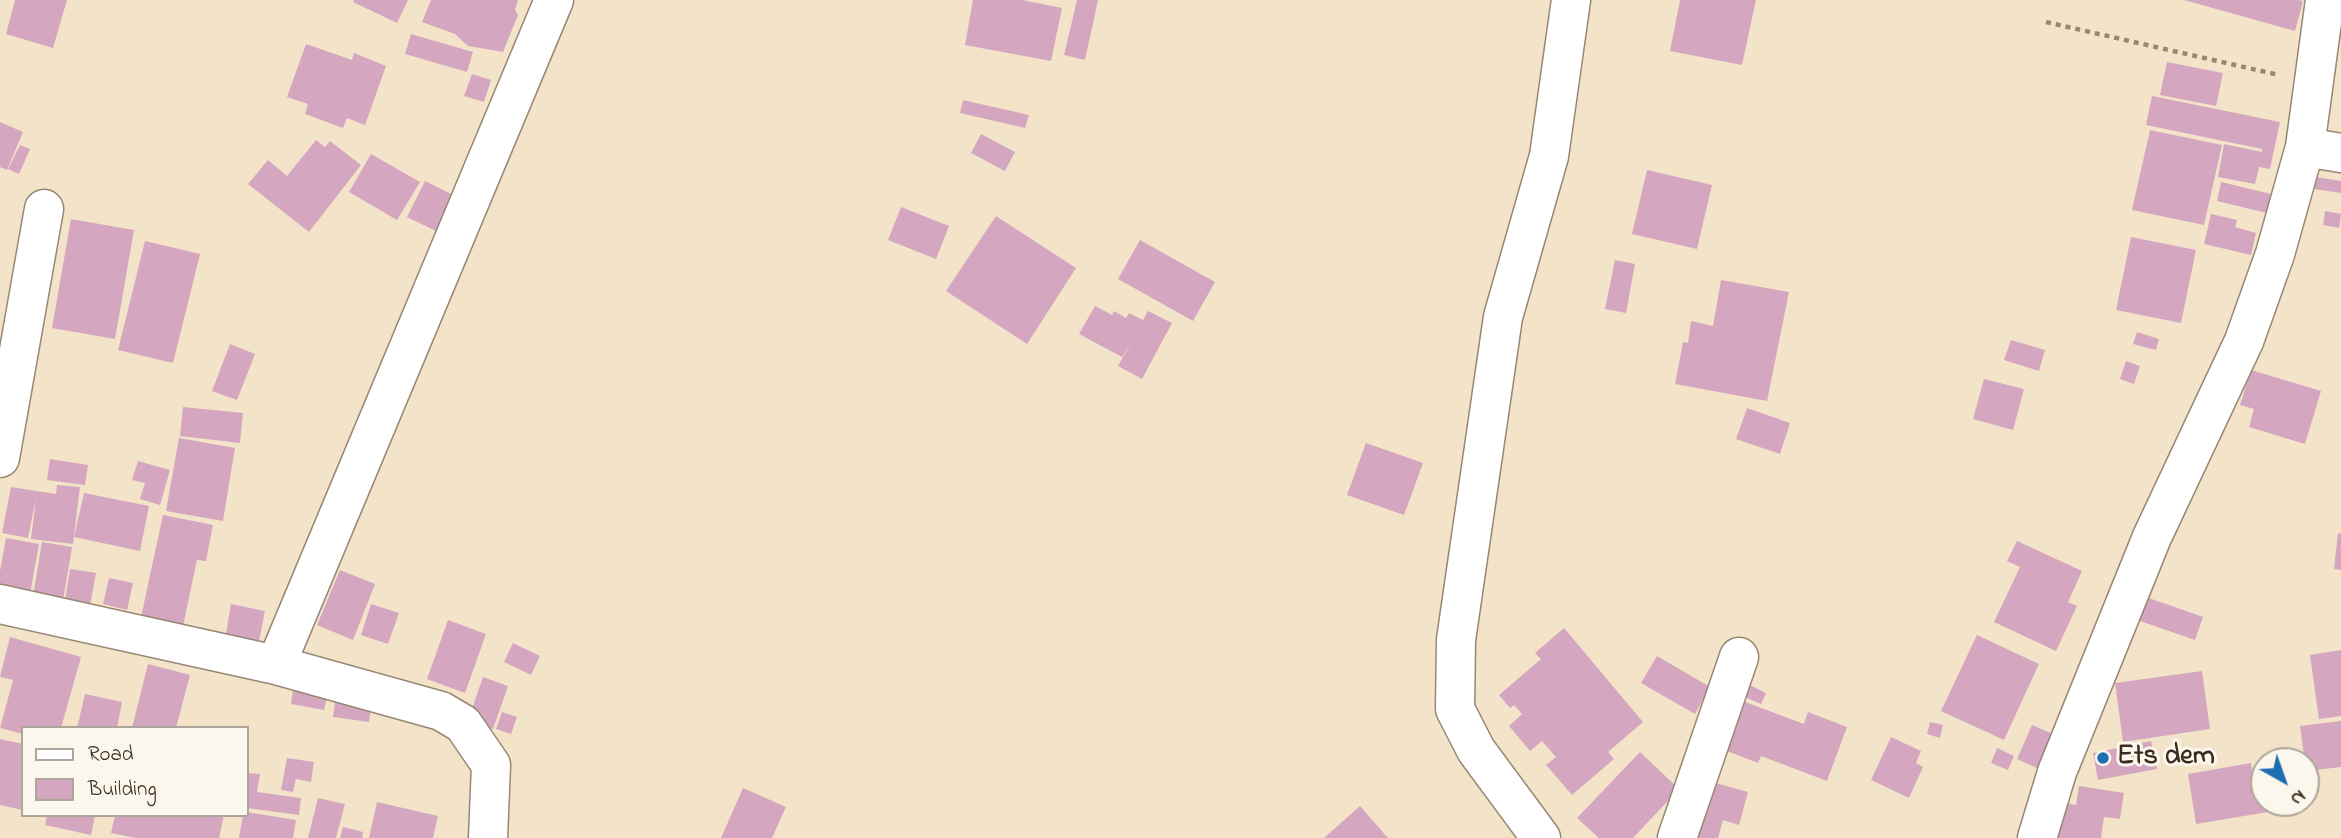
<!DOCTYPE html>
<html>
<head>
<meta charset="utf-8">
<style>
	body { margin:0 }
	#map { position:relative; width:2341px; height:838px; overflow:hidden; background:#f3e4c9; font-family:"Indie Flower",sans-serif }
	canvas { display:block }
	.legend { position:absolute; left:21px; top:726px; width:228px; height:91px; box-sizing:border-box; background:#fbf7ec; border:2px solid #aea59a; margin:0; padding:9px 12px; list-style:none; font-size:21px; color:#3b2a1e }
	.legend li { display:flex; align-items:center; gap:14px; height:35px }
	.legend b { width:35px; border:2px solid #aea59a }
	.north { position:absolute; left:2250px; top:747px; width:70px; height:70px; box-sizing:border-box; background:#fbf7ec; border:2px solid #aea59a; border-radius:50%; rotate:140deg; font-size:19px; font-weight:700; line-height:28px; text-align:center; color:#3b2a1e }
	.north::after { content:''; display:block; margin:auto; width:24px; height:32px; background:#1f6fb2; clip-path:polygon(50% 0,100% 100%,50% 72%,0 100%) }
</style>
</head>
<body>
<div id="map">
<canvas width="2341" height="838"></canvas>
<ul class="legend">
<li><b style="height:9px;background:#fff"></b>Road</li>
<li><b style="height:19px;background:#d5a6c0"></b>Building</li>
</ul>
<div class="north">N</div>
</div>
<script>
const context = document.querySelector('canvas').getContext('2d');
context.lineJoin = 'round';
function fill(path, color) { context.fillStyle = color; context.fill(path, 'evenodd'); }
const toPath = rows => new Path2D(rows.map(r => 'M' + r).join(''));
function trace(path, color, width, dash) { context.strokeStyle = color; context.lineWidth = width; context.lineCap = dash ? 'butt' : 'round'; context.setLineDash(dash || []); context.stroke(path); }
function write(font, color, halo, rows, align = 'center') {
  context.font = font + ' "Indie Flower",sans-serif'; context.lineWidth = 6; context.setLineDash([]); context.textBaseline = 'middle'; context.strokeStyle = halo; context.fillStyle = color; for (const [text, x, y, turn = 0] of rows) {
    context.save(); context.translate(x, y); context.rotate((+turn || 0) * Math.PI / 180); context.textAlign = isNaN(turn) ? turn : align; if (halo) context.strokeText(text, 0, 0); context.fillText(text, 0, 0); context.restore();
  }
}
const building = toPath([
	[15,0,67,0,53,48,6,34],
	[354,0,408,0,397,23,353,2],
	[431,0,518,0,515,10,518,15,503,52,468,46,455,34,422,22],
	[973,0,1022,0,1062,8,1051,61,965,45],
	[1077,0,1098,0,1085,60,1064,55],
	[1680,0,1756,0,1742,65,1670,51],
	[2184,0,2299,0,2303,1,2295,31],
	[411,34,473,52,467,72,405,54],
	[306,44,352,60,354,53,386,66,365,125,347,118,343,128,305,114,308,104,287,97],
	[2167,62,2223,73,2216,106,2160,95],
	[472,74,491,80,484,102,464,96],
	[2152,96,2280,122,2270,169,2259,167,2255,184,2218,177,2224,144,2262,152,2262,149,2146,125],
	[963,100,1029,115,1025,128,960,113],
	[0,122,23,132,7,170,0,167],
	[2150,130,2222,145,2204,225,2132,210],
	[981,134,1015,152,1005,171,971,153],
	[316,140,325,147,330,141,361,165,309,232,248,184,268,160,287,176],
	[20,145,30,149,19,174,8,169],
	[371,154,420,182,397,220,349,192],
	[1647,170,1712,185,1697,249,1632,234],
	[2316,177,2341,181,2341,193,2314,189],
	[425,181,453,195,436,231,407,217],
	[2221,182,2275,195,2271,214,2217,201],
	[901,207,949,226,936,259,888,240],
	[2325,211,2341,214,2339,228,2323,225],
	[2211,214,2237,220,2235,227,2256,233,2251,255,2204,244],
	[996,216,1076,268,1027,344,946,291],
	[71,219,134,230,115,339,52,328],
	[2131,237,2196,250,2181,323,2116,310],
	[1140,240,1215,282,1193,321,1118,279],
	[145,241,200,254,173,363,118,350],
	[1615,260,1635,264,1626,313,1605,309],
	[1721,280,1789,292,1767,401,1675,384,1683,342,1688,343,1691,321,1713,326],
	[1095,306,1112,315,1114,311,1126,318,1129,313,1143,320,1148,311,1172,323,1142,379,1118,366,1132,341,1122,357,1079,334],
	[2137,332,2159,339,2156,350,2133,344],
	[2011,340,2045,350,2039,371,2004,360],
	[230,344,255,354,237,400,212,391],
	[2126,361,2140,366,2134,384,2120,379],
	[2251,370,2321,391,2305,444,2249,427,2254,409,2240,405],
	[1984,379,2024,389,2013,430,1973,419],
	[183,407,243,413,240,443,180,436],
	[1747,408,1790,423,1780,454,1736,439],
	[179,438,235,448,223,521,166,511],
	[1366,443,1423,463,1404,515,1347,495],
	[50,459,88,465,85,485,47,480],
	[138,461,170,470,160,505,140,499,145,483,132,480],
	[57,485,80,487,73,544,31,539,36,498,28,538,2,533,11,487,56,494],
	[84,493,149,506,140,551,74,537],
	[163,515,213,525,206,561,197,560,183,626,141,617],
	[2338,533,2341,534,2341,570,2334,569],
	[6,538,39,544,29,600,0,595,0,571],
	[2017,541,2082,571,2068,602,2077,606,2056,651,1994,622,2020,567,2007,561],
	[42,542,72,547,62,607,32,602],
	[70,569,96,573,89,611,64,607],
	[340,570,375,584,353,640,317,625],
	[109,578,133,583,127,610,103,604],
	[2146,597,2203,617,2195,640,2137,620],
	[231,604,265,611,257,651,224,645],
	[371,604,399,613,388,644,361,635],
	[448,620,486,634,465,693,427,679],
	[1564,628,1643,722,1608,752,1614,759,1572,795,1546,765,1556,757,1542,741,1530,751,1509,726,1522,714,1514,705,1510,708,1499,695,1541,659,1535,653],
	[1977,635,2039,664,2004,740,1941,711],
	[10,637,81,657,61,728,23,728,23,734,0,728,13,680,0,677],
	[513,643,540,656,531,675,504,662],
	[2341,650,2341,716,2319,719,2310,655],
	[1657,656,1710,687,1695,714,1641,683],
	[148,664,190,675,176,728,132,728],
	[2202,671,2210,729,2123,742,2115,683],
	[483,677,508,686,493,729,468,720],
	[1739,680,1766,693,1761,704,1733,692],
	[294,683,329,690,324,710,291,704],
	[85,694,122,702,117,728,77,728],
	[336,696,372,701,369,722,333,717],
	[1732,697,1804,724,1808,712,1847,727,1827,781,1761,756,1758,763,1714,746],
	[502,712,517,717,511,734,496,729],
	[2341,721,2341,767,2306,771,2300,726],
	[1930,722,1943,725,1940,738,1927,734],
	[2032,725,2053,734,2037,768,2017,759],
	[1891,737,1921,751,1916,763,1923,767,1909,798,1871,780],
	[0,739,23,744,23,810,0,805],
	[2151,741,2157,769,2098,780,2093,753],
	[1997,748,2014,756,2008,770,1991,763],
	[1640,752,1679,789,1633,838,1599,838,1577,818],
	[287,758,314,762,311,782,296,779,293,792,281,790],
	[2251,763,2254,784,2264,782,2264,803,2306,803,2307,793,2310,805,2196,824,2188,774],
	[247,773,260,774,257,792,301,798,299,815,247,808],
	[1701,779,1748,792,1739,825,1723,820,1718,838,1685,838],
	[2079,786,2124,793,2120,819,2104,817,2101,838,2054,838,2060,802,2076,805],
	[743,788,786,807,772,838,721,838],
	[318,798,345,804,336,838,308,838],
	[377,802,438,816,433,838,369,838],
	[1360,806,1388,838,1324,838],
	[247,812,296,820,293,838,239,838,243,815,247,815],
	[47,815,95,815,91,835,45,825],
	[115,815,224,815,219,838,136,838,111,833],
	[343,827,363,832,362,838,340,838]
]);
const path = toPath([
	[2046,22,2279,75]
]);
const minor = toPath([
	[2305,147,2341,153],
	[0,458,44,209],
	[0,604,276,665,441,711,463,724,491,765,488,838],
	[276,665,554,0],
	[1541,838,1476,750,1455,709,1456,640,1503,317,1549,156,1571,0],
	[1677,838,1739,657],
	[2037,838,2057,772,2152,537,2244,341,2275,254,2305,147,2325,0]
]);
const markers = [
	[2103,758,7,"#1f6fb2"]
];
const poiNames = [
	["Ets dem",2117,758]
];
fill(building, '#d5a6c0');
trace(minor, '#978774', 41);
trace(path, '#978774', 4.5, [5, 5]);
trace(minor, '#fff', 38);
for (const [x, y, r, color] of markers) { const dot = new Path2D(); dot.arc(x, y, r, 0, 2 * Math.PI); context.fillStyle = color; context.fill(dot); trace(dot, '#fbf7ec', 2.5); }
write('bold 28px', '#3b2a1e', '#fbf7ec', poiNames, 'left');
</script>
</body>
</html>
